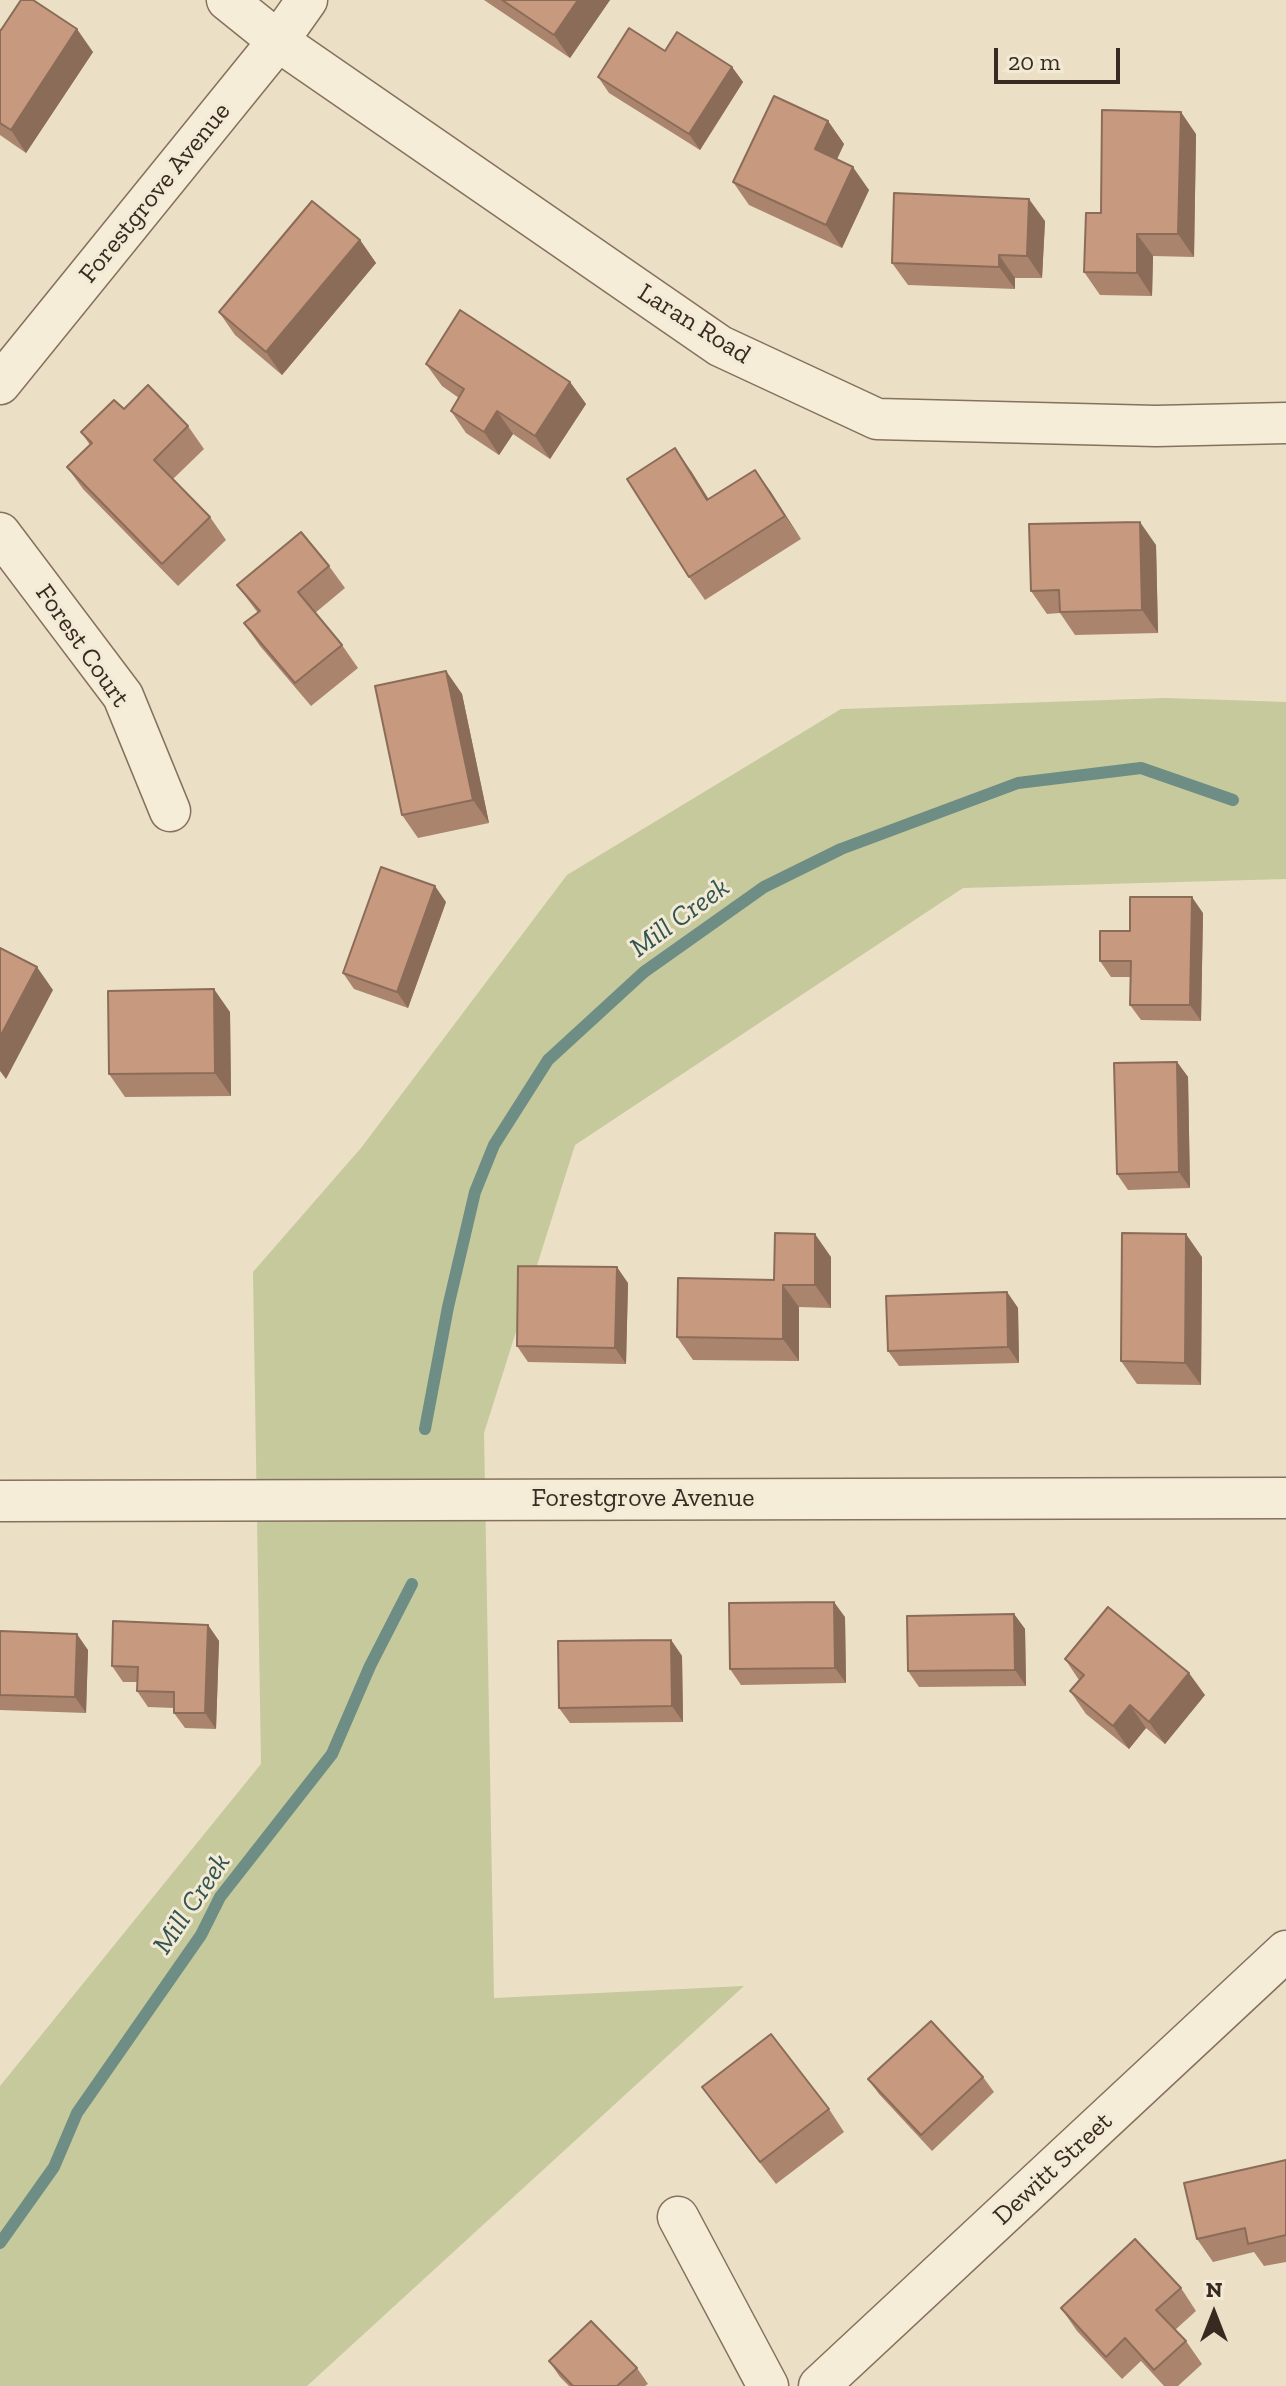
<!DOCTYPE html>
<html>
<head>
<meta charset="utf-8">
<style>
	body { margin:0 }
	#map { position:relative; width:1286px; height:2386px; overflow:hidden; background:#ebdfc6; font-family:"Zilla Slab",serif }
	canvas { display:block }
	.north { position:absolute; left:1174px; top:2274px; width:80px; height:80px; -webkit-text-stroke:6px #f3ead5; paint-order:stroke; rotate:0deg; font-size:22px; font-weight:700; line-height:32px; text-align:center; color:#372a20 }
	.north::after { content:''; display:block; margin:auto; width:28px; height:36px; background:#372a20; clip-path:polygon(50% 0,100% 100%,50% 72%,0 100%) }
	.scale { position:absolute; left:994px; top:48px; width:126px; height:36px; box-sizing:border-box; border:4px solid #372a20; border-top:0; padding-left:10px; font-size:24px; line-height:28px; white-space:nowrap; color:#372a20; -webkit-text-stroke:6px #f3ead5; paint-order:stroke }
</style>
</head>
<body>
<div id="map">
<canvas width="1286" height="2386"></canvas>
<div class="north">N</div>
<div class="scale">20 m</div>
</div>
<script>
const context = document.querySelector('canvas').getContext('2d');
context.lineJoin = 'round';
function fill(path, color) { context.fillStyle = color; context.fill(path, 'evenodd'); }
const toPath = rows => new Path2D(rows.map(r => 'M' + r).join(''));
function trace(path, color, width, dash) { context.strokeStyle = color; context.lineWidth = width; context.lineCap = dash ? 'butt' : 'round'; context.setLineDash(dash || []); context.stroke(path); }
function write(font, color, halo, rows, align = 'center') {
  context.font = font + ' "Zilla Slab",serif'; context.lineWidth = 6; context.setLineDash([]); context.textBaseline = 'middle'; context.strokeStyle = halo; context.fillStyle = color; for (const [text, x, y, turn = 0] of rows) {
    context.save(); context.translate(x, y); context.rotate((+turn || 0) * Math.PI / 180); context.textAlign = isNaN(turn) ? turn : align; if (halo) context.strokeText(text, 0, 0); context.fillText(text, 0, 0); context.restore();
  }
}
const green = toPath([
	[1166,698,1286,702,1286,879,963,888,575,1145,484,1433,494,1998,744,1986,307,2386,0,2386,0,2086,261,1764,253,1272,361,1148,567,875,841,709]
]);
const stream = toPath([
	[425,1429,448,1307,475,1192,494,1145,548,1060,644,972,764,887,841,849,1018,783,1141,768,1233,800],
	[0,2243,54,2167,77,2113,201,1935,220,1897,332,1754,370,1666,412,1584]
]);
const minor = toPath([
	[227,0,278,41,720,346,877,419,1156,426,1286,423],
	[0,384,278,41,307,0],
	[0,533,123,696,170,811],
	[0,1501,1286,1498],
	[678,2217,768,2386],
	[819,2386,1286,1951]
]);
const wall = toPath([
	[484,0,610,0,570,58],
	[0,30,93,52,26,153,0,135],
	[665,51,732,67,743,82,700,150,609,93,598,77],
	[828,121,844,144,837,159,869,190,842,248,749,205,733,182],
	[1196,134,1194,257,1153,256,1152,296,1100,295,1084,272],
	[1045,221,1042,278,1015,278,1015,289,908,285,892,263],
	[360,240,376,263,282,375,235,335,219,312],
	[426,364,570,382,586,404,550,459,513,434,499,455,466,433,451,411,459,398,442,386],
	[124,409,188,426,204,449,173,479,210,517,226,540,178,586,83,489,67,467,90,445,81,432],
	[755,470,801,539,705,600,689,577,691,471,708,499],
	[1156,545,1158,633,1075,635,1060,613,1047,614,1031,591],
	[329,566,345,588,315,613,342,645,358,668,311,706,260,646,244,623,258,613,237,585],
	[446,671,462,694,489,823,418,838,402,815],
	[446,902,408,1008,354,989,343,973],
	[1203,913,1201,1021,1141,1020,1130,1005,1131,977,1111,977,1100,961,1130,931],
	[230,1012,231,1096,125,1097,109,1074],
	[1177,1062,1188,1077,1190,1188,1128,1190,1117,1174],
	[831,1257,831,1308,799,1307,799,1361,693,1360,677,1337,774,1280],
	[1202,1257,1201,1385,1137,1384,1121,1361],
	[628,1283,626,1364,528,1362,517,1346],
	[1007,1292,1018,1308,1019,1363,899,1366,888,1351],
	[1014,1614,1025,1629,1026,1686,919,1687,908,1671],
	[845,1617,846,1683,741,1685,730,1669],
	[208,1625,219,1641,216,1729,185,1728,174,1713,174,1708,148,1707,137,1691,137,1682,123,1682,112,1666],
	[0,1631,88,1650,86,1713,0,1710],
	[671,1640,682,1656,683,1722,570,1723,559,1708],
	[1065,1659,1205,1695,1165,1744,1146,1728,1129,1749,1086,1714,1070,1691,1079,1680],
	[983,2077,994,2092,932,2151,879,2094,868,2079],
	[702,2087,829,2109,844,2132,776,2184],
	[1286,2160,1286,2262,1264,2266,1254,2252,1213,2262,1197,2239],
	[1181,2288,1196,2311,1175,2330,1186,2341,1202,2364,1178,2386,1164,2386,1141,2361,1122,2379,1077,2331,1061,2308],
	[549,2361,637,2368,648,2384,645,2386,569,2386,560,2377]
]);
const shadedWall = toPath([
	[578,0,610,0,570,58,554,35],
	[77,29,93,52,26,153,11,130],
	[732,67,743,82,700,150,689,134],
	[1181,112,1196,134,1194,257,1178,234],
	[828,121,844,144,831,172,815,149],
	[853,167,869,190,842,248,826,225],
	[1029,199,1045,221,1042,278,1027,256],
	[1137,234,1153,256,1152,296,1137,273],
	[360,240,376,263,282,375,266,352],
	[999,255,1015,278,1015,289,999,267],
	[570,382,586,404,550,459,535,436],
	[497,411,513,434,499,455,484,432],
	[675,448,691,471,723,522,707,500],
	[755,470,771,492,801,539,785,516],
	[1140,522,1156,545,1158,633,1142,610],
	[446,671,462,694,489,823,473,800],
	[435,886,446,902,408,1008,397,992],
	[1192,897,1203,913,1201,1021,1190,1005],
	[37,967,53,990,6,1079,0,1071,0,1037],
	[214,989,230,1012,231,1096,215,1073],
	[1177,1062,1188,1077,1190,1188,1179,1172],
	[815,1234,831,1257,831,1308,815,1285],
	[1186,1234,1202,1257,1201,1385,1185,1363],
	[617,1267,628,1283,626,1364,615,1348],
	[783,1285,799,1307,799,1361,783,1339],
	[1007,1292,1018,1308,1019,1363,1008,1347],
	[834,1602,845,1617,846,1683,835,1668],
	[1014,1614,1025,1629,1026,1686,1015,1670],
	[208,1625,219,1641,216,1729,205,1713],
	[77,1634,88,1650,86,1713,75,1697],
	[671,1640,682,1656,683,1722,672,1706],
	[1189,1673,1205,1695,1165,1744,1149,1722],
	[1130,1705,1146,1728,1129,1749,1113,1726]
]);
const building = toPath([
	[21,0,33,0,77,29,11,130,0,123,0,30,1,30,21,0],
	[502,0,578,0,554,35,502,0],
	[629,28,665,51,677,32,732,67,689,134,598,77,629,28],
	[774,96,828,121,815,149,853,167,826,225,733,182,774,96],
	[1102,110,1181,112,1178,234,1137,234,1137,273,1084,272,1086,213,1101,213,1102,110],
	[894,193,1029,199,1027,256,999,255,999,267,892,263,894,193],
	[312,201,360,240,266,352,219,312,312,201],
	[460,310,570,382,535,436,497,411,484,432,451,411,464,389,426,364,460,310],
	[148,385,188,426,154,460,210,517,162,564,67,467,92,443,81,432,114,400,124,409,148,385],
	[675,448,707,500,755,470,785,516,689,577,627,479,675,448],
	[1140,522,1142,610,1060,612,1059,590,1031,591,1029,524,1140,522],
	[301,532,329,566,298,592,342,645,295,683,244,623,260,611,237,585,301,532],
	[446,671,473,800,402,815,375,686,446,671],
	[381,867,435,886,397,992,343,973,381,867],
	[1130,897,1192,897,1190,1005,1130,1005,1131,961,1100,961,1100,931,1130,931,1130,897],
	[0,948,37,967,0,1037,0,948],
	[214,989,215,1073,109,1074,108,991,214,989],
	[1177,1062,1179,1172,1117,1174,1114,1063,1177,1062],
	[775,1233,815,1234,815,1285,783,1285,783,1339,677,1337,678,1278,774,1280,775,1233],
	[1122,1233,1186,1234,1185,1363,1121,1361,1122,1233],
	[518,1266,617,1267,615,1348,517,1346,518,1266],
	[1007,1292,1008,1347,888,1351,886,1296,1007,1292],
	[834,1602,835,1668,730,1669,729,1603,834,1602],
	[1108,1607,1189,1673,1149,1722,1130,1705,1113,1726,1070,1691,1084,1675,1065,1659,1108,1607],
	[1014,1614,1015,1670,908,1671,907,1616,1014,1614],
	[113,1621,208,1625,205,1713,174,1713,174,1692,137,1691,138,1667,112,1666,113,1621],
	[0,1631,77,1634,75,1697,0,1695,0,1631],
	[671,1640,672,1706,559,1708,558,1641,671,1640],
	[931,2021,983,2077,921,2135,868,2079,931,2021],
	[771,2034,829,2109,760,2162,702,2087,771,2034],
	[1286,2160,1286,2235,1248,2244,1245,2228,1197,2239,1184,2183,1286,2160],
	[1135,2239,1181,2288,1156,2310,1186,2341,1154,2370,1125,2338,1106,2357,1061,2308,1135,2239],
	[591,2321,637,2368,617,2386,573,2386,549,2361,591,2321]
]);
const streetNames = [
	["Forestgrove Avenue",155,193,-51],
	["Laran Road",694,324,32],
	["Forest Court",82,646,55],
	["Forestgrove Avenue",643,1499],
	["Dewitt Street",1053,2169,-43]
];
const waterNames = [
	["Mill Creek",680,918,-36],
	["Mill Creek",192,1904,-56]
];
fill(green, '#c5c99b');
trace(stream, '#6e8d84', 12);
trace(minor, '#85715d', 43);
trace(minor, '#f6edd9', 40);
fill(wall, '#ab846d');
fill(shadedWall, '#8b6c59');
fill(building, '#c79a7f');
trace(building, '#8b6c59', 2);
write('26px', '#372a20', '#f3ead5', streetNames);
write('italic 28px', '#305552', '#f3ead5', waterNames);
</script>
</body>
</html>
